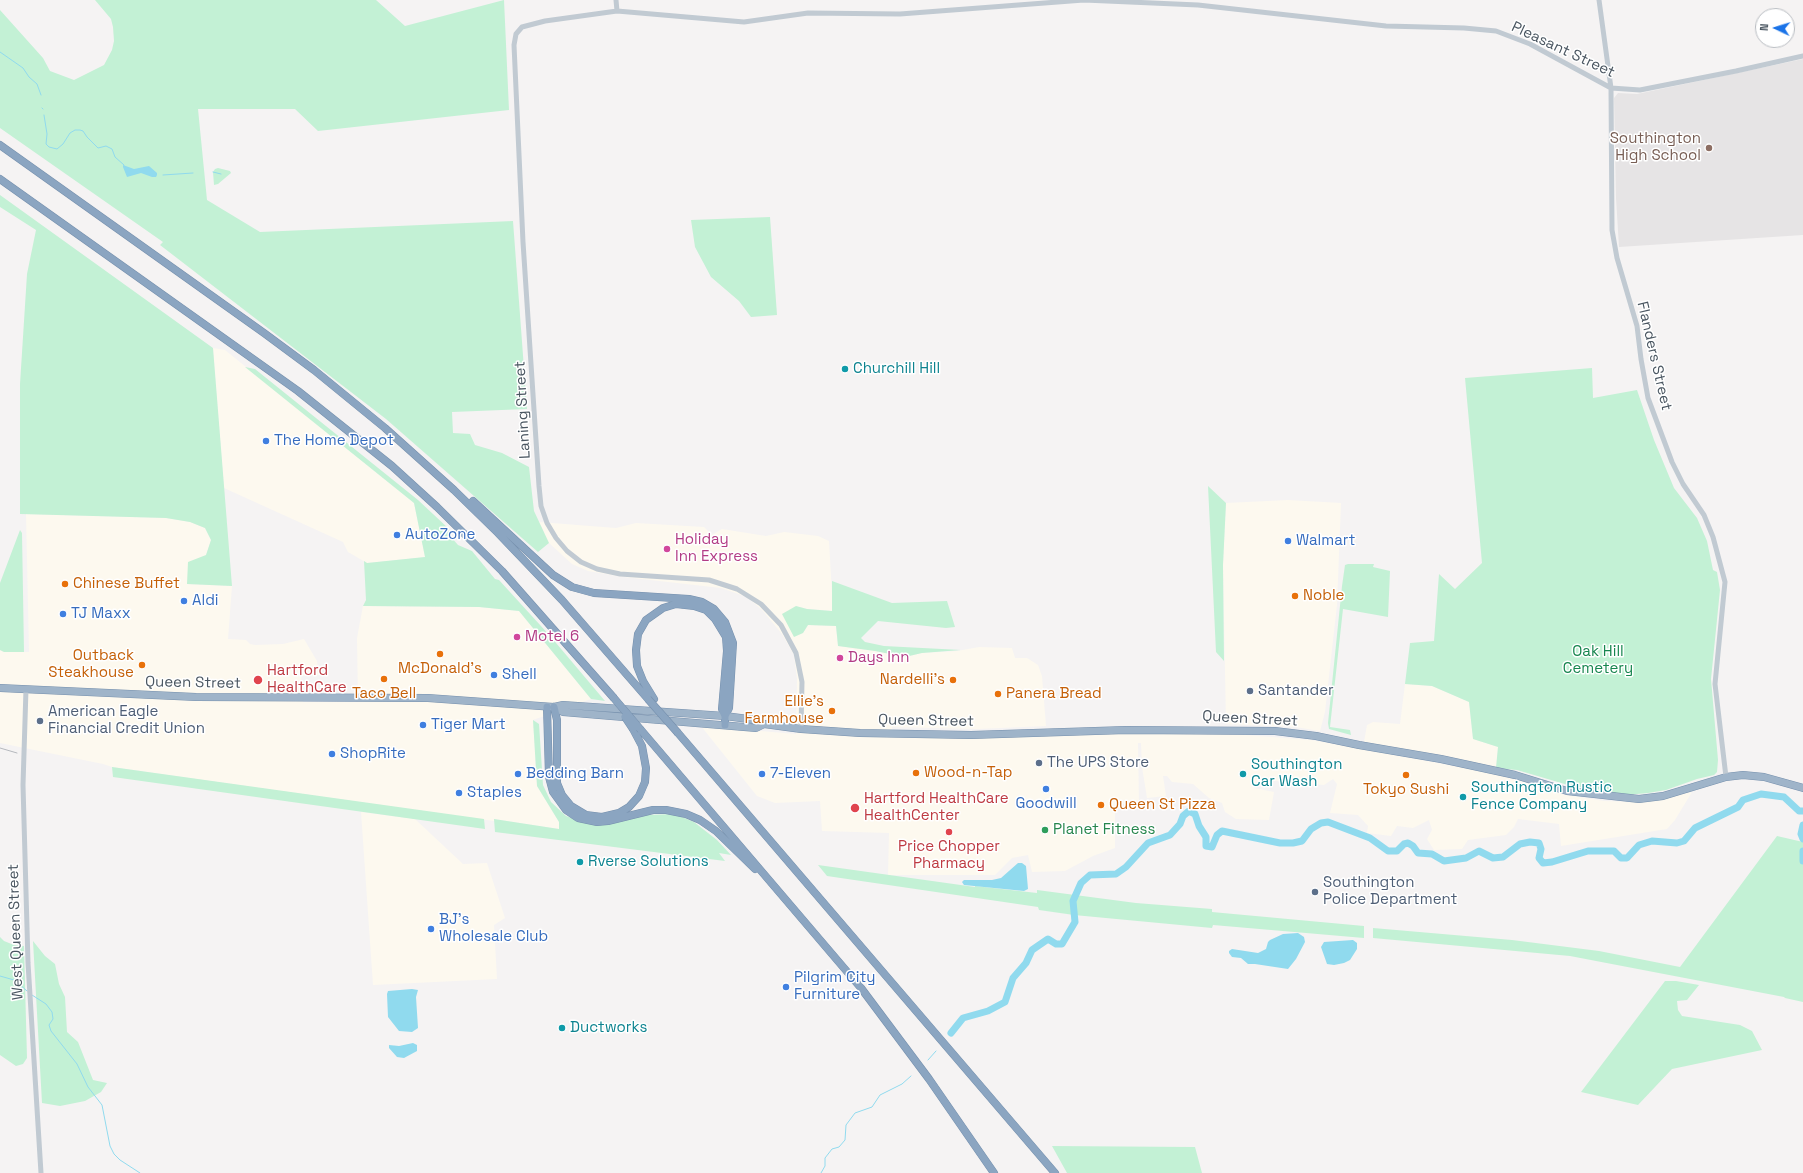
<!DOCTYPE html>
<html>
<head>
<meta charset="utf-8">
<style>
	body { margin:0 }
	#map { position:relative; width:1803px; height:1173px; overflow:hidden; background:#f5f3f3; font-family:"Space Grotesk",sans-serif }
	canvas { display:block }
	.north { position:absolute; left:1755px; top:8px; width:40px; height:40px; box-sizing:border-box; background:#fff; border:1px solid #b7bbc0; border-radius:50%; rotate:274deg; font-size:11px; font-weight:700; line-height:16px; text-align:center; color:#4a5661 }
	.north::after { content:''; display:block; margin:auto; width:14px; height:18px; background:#1a73e8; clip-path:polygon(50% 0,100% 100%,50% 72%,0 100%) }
</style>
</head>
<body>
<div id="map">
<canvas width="1803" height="1173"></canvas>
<div class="north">N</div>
</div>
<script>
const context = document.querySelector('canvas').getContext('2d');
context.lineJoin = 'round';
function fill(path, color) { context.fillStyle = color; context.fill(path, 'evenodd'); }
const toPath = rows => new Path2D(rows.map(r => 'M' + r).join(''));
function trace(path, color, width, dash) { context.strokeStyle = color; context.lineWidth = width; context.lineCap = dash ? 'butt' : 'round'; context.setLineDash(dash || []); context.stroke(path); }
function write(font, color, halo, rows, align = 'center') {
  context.font = font + ' "Space Grotesk",sans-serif'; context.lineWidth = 3; context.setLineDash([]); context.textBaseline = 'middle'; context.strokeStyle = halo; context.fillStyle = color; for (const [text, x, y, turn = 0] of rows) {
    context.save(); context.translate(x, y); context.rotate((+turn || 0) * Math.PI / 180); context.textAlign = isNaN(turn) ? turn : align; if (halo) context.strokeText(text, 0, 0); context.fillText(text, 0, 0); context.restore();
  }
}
const commercial = toPath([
	[213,348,225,350,414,503,425,557,367,563,348,552,343,542,224,488],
	[1288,500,1341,503,1337,605,1325,712,1320,731,1295,727,1226,724,1223,565,1226,503],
	[26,514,166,518,190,522,205,528,211,540,206,555,187,584,232,586,228,639,246,640,250,644,255,645,283,644,304,639,317,661,319,675,301,676,303,702,358,702,357,638,363,606,479,607,519,611,591,699,533,720,537,786,559,822,559,829,494,819,494,821,112,767,103,764,0,743,0,650,4,652,29,652],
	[539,522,616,528,636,523,704,527,712,535,722,529,766,536,784,532,818,536,829,541,833,611,807,609,796,606,803,633,808,625,836,626,838,646,875,651,905,657,922,653,957,651,979,647,1012,648,1015,658,1027,658,1038,665,1042,676,1046,726,978,729,892,727,894,737,1207,732,1311,740,1352,747,1491,773,1544,787,1562,794,1604,801,1637,802,1692,792,1675,820,1667,829,1561,846,1559,824,1518,819,1514,827,1506,835,1468,840,1462,849,1434,850,1427,839,1432,830,1429,820,1413,828,1397,826,1391,836,1367,833,1368,826,1358,815,1330,813,1337,784,1333,779,1324,785,1265,780,1254,783,1254,788,1274,792,1269,820,1236,819,1225,812,1222,803,1209,798,1193,784,1172,782,1167,776,1163,776,1166,796,1147,798,1142,767,1141,743,1138,743,1139,804,1115,804,1115,848,1093,856,1065,871,1032,872,1028,855,1012,858,995,875,888,875,889,833,822,831,820,801,775,803,757,796,701,726,796,734,797,679,794,655,782,634,762,610,747,597,721,588,624,577,588,571,572,564,549,543],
	[1405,684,1432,686,1469,702,1473,739,1498,747,1496,768,1364,742,1367,725,1373,722,1400,724],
	[361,812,415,819,463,864,487,863,505,918,494,925,497,979,373,985]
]);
const education = toPath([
	[1803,59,1803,235,1619,247,1616,198,1614,98,1618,93,1637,94]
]);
const green = toPath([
	[95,0,376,0,405,26,504,0,509,110,318,131,295,109,198,109,207,200,260,232,513,221,527,409,452,412,453,433,470,434,475,445,502,453,529,467,534,511,549,543,538,552,386,419,160,245,163,242,0,128,0,10,43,58,50,71,74,80,104,65,112,50,114,41,113,27,111,19],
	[218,168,230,171,231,173,218,184,214,185,213,172,215,169],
	[0,195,213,348,232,586,187,584,188,562,206,555,211,540,205,528,190,522,166,518,20,514,20,384,27,274,36,230,0,207],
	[770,217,777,315,751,317,739,301,711,277,695,247,691,220],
	[245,367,255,369,418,500,448,528,451,537,458,545,472,551,495,579,499,580,551,637,605,701,591,699,519,611,479,607,363,606,366,600,364,561,367,563,425,557,414,503],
	[1592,368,1593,398,1637,390,1654,440,1674,488,1697,518,1707,541,1713,570,1717,572,1720,590,1711,679,1718,760,1717,772,1714,775,1697,779,1666,790,1648,793,1626,795,1568,785,1517,770,1496,768,1498,747,1473,739,1469,702,1432,686,1405,684,1410,643,1434,641,1439,574,1455,589,1482,563,1465,378],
	[1208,486,1226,503,1223,565,1224,661,1216,652],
	[20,530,22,533,24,652,4,652,0,650,0,583],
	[1348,564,1374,564,1373,567,1390,571,1388,617,1343,609,1330,727,1350,730,1351,735,1329,729,1328,723,1342,586,1345,565],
	[832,581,892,603,947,601,955,627,946,628,878,621,861,638,865,642,884,646,961,650,922,653,905,657,875,651,838,646,836,626,808,625,803,633,794,637,782,614,796,606,807,609,832,611],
	[533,720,539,724,543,785,551,802,566,816,584,822,645,815,675,814,694,822,717,840,731,855,719,853,725,861,495,832,494,819,559,829,559,822,537,786],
	[112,767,484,819,485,829,113,777],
	[1777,836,1803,842,1803,1002,1785,998,1784,997,1570,956,1373,938,1373,928,1512,940,1599,951,1680,967],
	[818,865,975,887,975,886,1037,893,1037,890,1136,903,1212,909,1212,912,1364,926,1364,938,1213,925,1212,928,1074,915,1039,910,1038,907,827,876],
	[0,937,4,941,14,945,24,946,27,1058,23,1064,16,1066,0,1055],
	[33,941,45,956,55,964,59,984,65,997,67,1032,78,1042,93,1080,107,1083,101,1092,85,1101,60,1106,42,1103],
	[1665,981,1676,981,1699,985,1687,1000,1677,1001,1678,1010,1682,1016,1740,1025,1752,1031,1762,1050,1672,1069,1638,1105,1581,1092],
	[1052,1146,1195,1147,1202,1173,1067,1173]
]);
const water = toPath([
	[123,165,134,169,149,166,157,173,157,175,156,177,152,177,141,173,127,177,123,167],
	[1018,863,1022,863,1026,866,1028,889,1024,891,964,885,962,882,964,880,992,880,1001,878],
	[1298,933,1304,937,1305,942,1296,959,1288,969,1255,964,1248,964,1241,958,1232,957,1229,953,1229,951,1232,949,1258,953,1266,949,1268,942,1270,940,1283,934],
	[1353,940,1357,943,1357,949,1350,960,1344,963,1334,965,1327,964,1321,947,1324,942],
	[412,989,418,990,416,997,418,1028,412,1032,399,1031,388,1017,387,994,388,991],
	[413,1043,417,1045,417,1051,404,1058,397,1057,389,1048,389,1045,399,1046]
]);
const stream = toPath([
	[0,52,23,68,29,77,37,84,41,95],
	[42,108,43,109],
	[44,115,47,134,46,144,49,147,57,149,63,144,70,133,75,130,80,130,83,131,87,137,98,148,106,146,112,149,115,157,124,165],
	[213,172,221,174],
	[163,175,193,173],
	[0,976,14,980,27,991],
	[32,995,46,1004,52,1012,53,1019,49,1025,51,1031,77,1064,88,1087,102,1105,110,1146,114,1154,120,1160,140,1173],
	[928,1060,936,1051],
	[821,1173,825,1166,825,1158,832,1149,839,1147,845,1140,846,1125,855,1113,872,1107,880,1095,902,1084,911,1076]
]);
const river = toPath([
	[1803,825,1801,834,1803,839],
	[1803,851,1803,861],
	[951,1033,963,1018,988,1011,1005,1002,1013,978,1026,963,1032,950,1048,939,1056,944,1062,944,1075,922,1073,901,1081,883,1090,875,1116,874,1126,867,1148,843,1170,835,1180,824,1183,816,1189,811,1195,814,1199,826,1206,837,1206,846,1212,847,1217,835,1222,831,1280,843,1293,843,1302,841,1311,829,1321,823,1328,822,1370,838,1388,851,1397,851,1404,844,1408,843,1413,846,1418,853,1432,854,1444,861,1466,858,1479,851,1493,858,1503,857,1520,844,1530,842,1539,843,1541,849,1539,858,1543,863,1552,862,1588,851,1614,851,1621,858,1627,858,1639,845,1652,841,1677,843,1684,841,1695,828,1738,807,1743,800,1761,794,1784,797,1799,811,1803,811]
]);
const tertiary = toPath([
	[616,0,617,11],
	[1599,0,1611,88,1612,230,1617,258,1637,326,1641,359,1648,398,1672,462,1683,484,1704,515,1713,537,1725,582,1715,684,1726,777],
	[26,689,23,785,28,963,41,1173],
	[801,729,802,682,796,653,781,625,761,604,737,589,709,580,620,574,597,569,581,562,567,551,556,538,547,523,541,506,539,486,523,242,514,45,516,34,522,27,545,21,617,11,744,22,808,13,900,14,1084,0,1198,5,1386,26,1464,28,1496,31,1530,44,1611,88,1640,90,1736,71,1803,56]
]);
const trunk = toPath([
	[0,688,196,697,428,698,554,707,563,705,725,716,756,720,764,724,801,729,860,733,971,735,1126,730,1275,731,1316,736,1359,745,1441,759,1515,775,1567,791,1639,799,1663,796,1726,777,1743,775,1764,777,1803,788],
	[554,707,563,712,756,728,764,724]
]);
const motorway = toPath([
	[0,145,264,333,314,370,385,428,454,490,498,533,562,600,648,699],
	[0,179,298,391,392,466,437,507,502,571,613,697],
	[473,501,553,575,572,587,594,593,689,599,702,602,714,609,725,622,733,643,729,708,725,716,725,725],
	[654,699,643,681,637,666,636,650,638,634,646,620,663,608,676,604,694,606,706,610,715,619,726,637,727,651,722,709,725,716],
	[547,707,549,777,553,792,566,810,578,818,597,822,608,821,653,810,666,810,686,814,700,820,716,831,755,869],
	[554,707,557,720,557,783,562,795,571,806,586,815,602,817,619,813,629,807,639,796,645,782,646,768,642,746,633,729],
	[641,730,861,988,929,1079,994,1173],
	[678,733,1055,1173]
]);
const rail = toPath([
	[0,748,17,753]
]);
const motorwayBridge = toPath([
	[613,697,641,730],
	[648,699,678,733],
	[625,717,633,729]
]);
const markers = [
	[1709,148,4,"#8d6e63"],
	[845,369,4,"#0f9aa8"],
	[266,441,4,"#3f7fe0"],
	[397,535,4,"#3f7fe0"],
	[1288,541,4,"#3f7fe0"],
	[667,549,4,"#d1479c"],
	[65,584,4,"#e8710a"],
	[1295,596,4,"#e8710a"],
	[184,601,4,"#3f7fe0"],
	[63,614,4,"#3f7fe0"],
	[517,637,4,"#d1479c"],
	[440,654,4,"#e8710a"],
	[840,658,4,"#d1479c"],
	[142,665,4,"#e8710a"],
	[494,675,4,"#3f7fe0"],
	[384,679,4,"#e8710a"],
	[258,680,5,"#e0444e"],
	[953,680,4,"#e8710a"],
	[1250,691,4,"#5c6f8a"],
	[998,694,4,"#e8710a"],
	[832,711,4,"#e8710a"],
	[40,721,4,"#5c6f8a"],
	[423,725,4,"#3f7fe0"],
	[332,754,4,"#3f7fe0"],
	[1039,763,4,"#5c6f8a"],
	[916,773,4,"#e8710a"],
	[518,774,4,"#3f7fe0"],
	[762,774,4,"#3f7fe0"],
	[1243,774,4,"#0f9aa8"],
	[1406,775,4,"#e8710a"],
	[1046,789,4,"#3f7fe0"],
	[459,793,4,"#3f7fe0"],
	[1463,797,4,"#0f9aa8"],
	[1101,805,4,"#e8710a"],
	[855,808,5,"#e0444e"],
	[1045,830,4,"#2e9e5b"],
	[949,832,4,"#e0444e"],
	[580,862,4,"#0f9aa8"],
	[1315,892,4,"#5c6f8a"],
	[431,929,4,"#3f7fe0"],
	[786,987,4,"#3f7fe0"],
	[562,1028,4,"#0f9aa8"]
];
const streetNames = [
	["Pleasant Street",1563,50,25],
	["Flanders Street",1654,356,77],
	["Laning Street",523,410,-93],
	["Queen Street",193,683,1],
	["Queen Street",1250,719,3],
	["Queen Street",926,721,1],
	["West Queen Street",16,932,-92]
];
const educationNames = [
	["Southington",1701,139],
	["High School",1701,156]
];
const cultureNames = [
	["Churchill Hill",853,369],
	["Southington",1251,765],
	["Car Wash",1251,782],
	["Southington Rustic",1471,788],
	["Fence Company",1471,805],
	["Rverse Solutions",588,862],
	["Ductworks",570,1028]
];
const shopNames = [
	["The Home Depot",274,441],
	["AutoZone",405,535],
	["Walmart",1296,541],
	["Aldi",192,601],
	["TJ Maxx",71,614],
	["Shell",502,675],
	["Tiger Mart",431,725],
	["ShopRite",340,754],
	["Bedding Barn",526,774],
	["7-Eleven",770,774],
	["Staples",467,793],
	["Goodwill",1046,804,"center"],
	["BJ's",439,920],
	["Wholesale Club",439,937],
	["Pilgrim City",794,978],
	["Furniture",794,995]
];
const hotelNames = [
	["Holiday",675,540],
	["Inn Express",675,557],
	["Motel 6",525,637],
	["Days Inn",848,658]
];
const foodNames = [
	["Chinese Buffet",73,584],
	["Noble",1303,596],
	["Outback",134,656,"right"],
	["Steakhouse",134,673,"right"],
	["McDonald's",440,669,"center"],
	["Nardelli's",945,680,"right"],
	["Taco Bell",384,694,"center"],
	["Panera Bread",1006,694],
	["Ellie's",824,702,"right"],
	["Farmhouse",824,719,"right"],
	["Wood-n-Tap",924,773],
	["Tokyo Sushi",1406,790,"center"],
	["Queen St Pizza",1109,805]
];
const parkNames = [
	["Oak Hill",1598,652],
	["Cemetery",1598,669]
];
const healthNames = [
	["Hartford",267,671],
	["HealthCare",267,688],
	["Hartford HealthCare",864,799],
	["HealthCenter",864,816],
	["Price Chopper",949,847,"center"],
	["Pharmacy",949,864,"center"]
];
const serviceNames = [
	["Santander",1258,691],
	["American Eagle",48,712],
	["Financial Credit Union",48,729],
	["The UPS Store",1047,763],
	["Southington",1323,883],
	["Police Department",1323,900]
];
const leisureNames = [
	["Planet Fitness",1053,830]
];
fill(commercial, '#fdf9ef');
fill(education, '#e6e4e5');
fill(green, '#c3f1d5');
fill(water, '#90daee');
trace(stream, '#90daee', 1);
trace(river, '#90daee', 7);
trace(trunk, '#7690ad', 8);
trace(motorway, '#7690ad', 8);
trace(tertiary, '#c1cad2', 5);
trace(trunk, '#9fb4c9', 7);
trace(motorway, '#8ba5c1', 7);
trace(rail, '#b5b8bd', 1);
trace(motorwayBridge, '#7690ad', 8, []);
trace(motorwayBridge, '#8ba5c1', 7);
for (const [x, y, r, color] of markers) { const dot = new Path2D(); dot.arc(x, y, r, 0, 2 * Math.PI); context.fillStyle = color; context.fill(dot); trace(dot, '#fff', 1.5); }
write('15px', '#4a5661', '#fff', streetNames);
write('15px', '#785e54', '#fff', educationNames, 'right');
write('15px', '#0d838f', '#fff', cultureNames, 'left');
write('15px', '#366cbe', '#fff', shopNames, 'left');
write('15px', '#b23c85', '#fff', hotelNames, 'left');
write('15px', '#c56008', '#fff', foodNames, 'left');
write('15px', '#17864f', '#fff', parkNames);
write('15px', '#be3a42', '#fff', healthNames, 'left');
write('15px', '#4e5e75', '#fff', serviceNames, 'left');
write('15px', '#27864d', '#fff', leisureNames, 'left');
</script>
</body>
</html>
